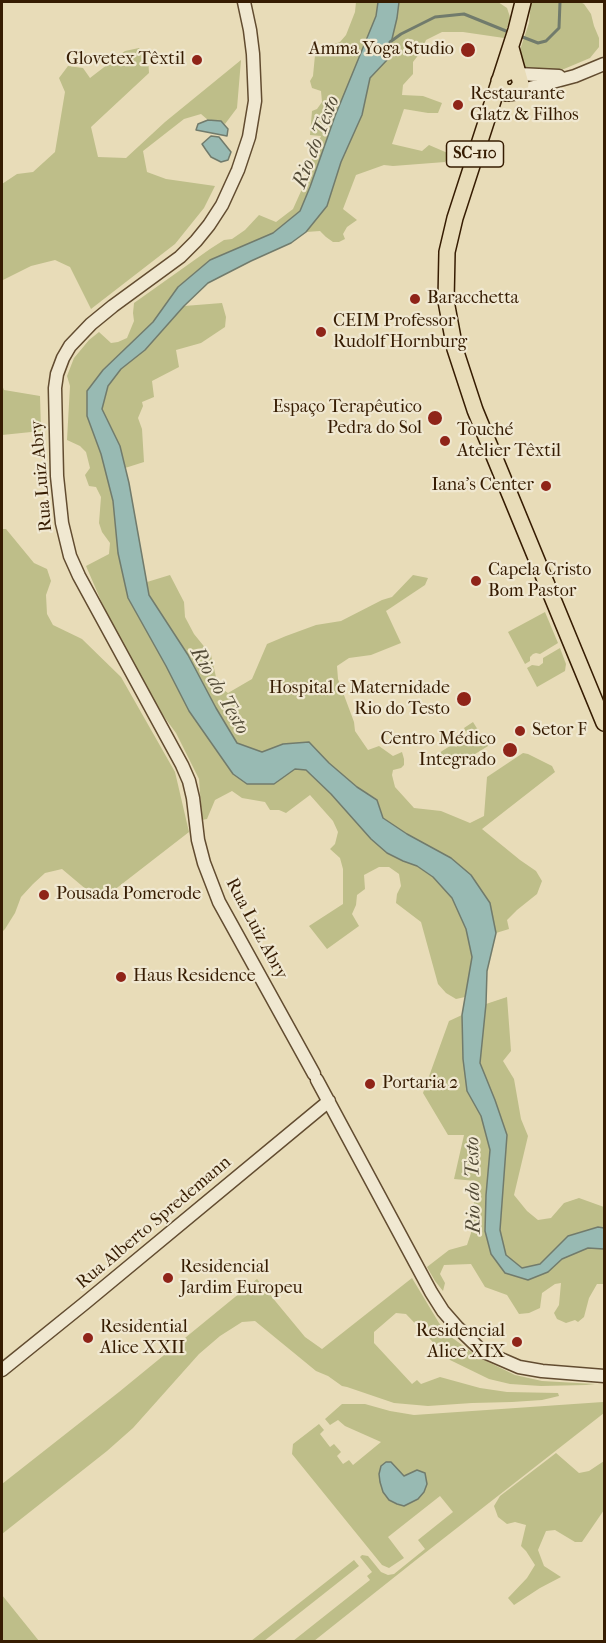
<!DOCTYPE html>
<html>
<head>
<meta charset="utf-8">
<style>
	body { margin:0 }
	#map { position:relative; width:606px; height:1643px; overflow:hidden; background:#e8dcb8; font-family:"IM FELL French Canon",serif }
	canvas { display:block }
	.frame { position:absolute; inset:0; border:3px solid #361c02; pointer-events:none }
</style>
</head>
<body>
<div id="map">
<canvas width="606" height="1643"></canvas>
<div class="frame"></div>
</div>
<script>
const context = document.querySelector('canvas').getContext('2d');
context.lineJoin = 'round';
function fill(path, color) { context.fillStyle = color; context.fill(path, 'evenodd'); }
const toPath = rows => new Path2D(rows.map(r => 'M' + r).join(''));
function trace(path, color, width, dash) { context.strokeStyle = color; context.lineWidth = width; context.lineCap = dash ? 'butt' : 'round'; context.setLineDash(dash || []); context.stroke(path); }
function write(font, color, halo, rows, align = 'center') {
  context.font = font + ' "IM FELL French Canon",serif'; context.lineWidth = 4.5; context.setLineDash([]); context.textBaseline = 'middle'; context.strokeStyle = halo; context.fillStyle = color; for (const [text, x, y, turn = 0] of rows) {
    context.save(); context.translate(x, y); context.rotate((+turn || 0) * Math.PI / 180); context.textAlign = isNaN(turn) ? turn : align; if (halo) context.strokeText(text, 0, 0); context.fillText(text, 0, 0); context.restore();
  }
}
const green = toPath([
	[356,2,378,2,376,16,310,187,300,211,273,233,210,260,178,287,153,322,103,370,88,391,87,416,101,454,113,501,118,553,128,598,166,666,189,711,233,774,274,784,295,769,306,770,331,794,350,814,403,861,417,866,433,877,452,898,466,929,472,958,465,997,456,999,446,993,438,984,421,922,396,903,397,894,401,886,399,874,389,867,379,867,364,875,365,889,357,895,356,905,352,914,359,926,327,949,309,926,343,904,343,869,340,858,330,849,335,844,338,832,333,821,310,795,286,813,279,810,270,810,265,802,242,798,232,791,215,800,207,819,202,820,199,779,176,733,162,714,121,641,102,603,86,566,109,554,110,543,102,532,99,523,101,497,96,487,89,486,85,475,90,468,86,452,80,446,67,440,70,386,67,376,74,358,89,340,99,332,111,343,118,342,127,338,134,321,133,313,134,303,210,249,224,240,232,239,245,230,259,215,276,222,293,209,302,189,307,171,321,136,310,135,312,111,317,109,322,102,321,91,312,88,310,81,313,76,315,55,324,48,340,42,346,35,355,12],
	[399,2,498,2,507,8,510,17,504,38,463,32,442,32,426,40,420,53,413,62,413,74,403,85,402,95,423,96,442,103,438,113,428,113,404,109,392,144,422,151,429,145,450,154,445,162,393,166,384,165,356,175,343,209,357,220,347,227,343,234,345,239,339,242,333,242,326,237,320,231,306,232,327,206,341,162,362,115,370,78,387,60,397,18],
	[531,2,580,2,584,4,591,14,594,26,599,38,599,47,590,58,564,69,548,72,536,72,522,66,520,50,529,23],
	[139,48,148,58,149,73,91,127,98,157,126,158,165,122,241,60,237,108,225,124,221,121,216,120,208,120,201,114,184,119,143,151,147,172,166,179,215,186,204,208,175,244,91,309,70,267,55,260,31,266,3,280,2,283,2,184,17,174,33,172,55,152,65,92,59,78,68,66,83,68,90,78,125,51],
	[222,303,226,317,225,327,201,343,176,350,179,367,152,381,154,397,142,402,143,406,138,418,142,429,144,462,125,468,120,446,102,409,108,386,121,369,145,350,184,306],
	[2,385,4,390,40,396,41,431,2,435],
	[2,529,6,529,34,563,47,569,51,581,46,595,47,614,53,625,82,639,121,677,175,772,189,832,100,901,62,869,45,873,33,884,21,897,15,913,5,929,2,932],
	[170,575,184,602,185,617,194,634,211,655,218,686,228,693,252,679,267,644,286,636,316,625,341,621,382,600,392,597,413,575,428,578,425,585,386,611,401,643,371,655,349,658,337,666,338,679,354,722,355,731,368,750,379,746,393,756,402,752,404,759,404,765,401,768,393,770,392,775,395,787,414,808,441,811,470,823,484,816,487,777,523,753,528,754,552,766,555,772,482,829,520,860,536,871,542,881,537,894,517,910,507,920,509,929,496,933,490,903,407,834,382,818,377,799,357,787,329,763,309,742,283,744,262,752,237,743,216,708,188,655,149,595,147,582],
	[545,612,558,643,540,654,536,653,533,654,530,657,530,661,525,664,508,632],
	[560,648,566,664,565,671,537,687,527,668,532,665,539,666,543,663,543,658],
	[473,722,488,746,454,767,439,753,453,744,456,747,469,738,464,728],
	[507,997,511,1051,503,1061,514,1079,521,1119,528,1136,514,1195,527,1211,538,1220,551,1218,564,1203,579,1198,604,1207,604,1228,598,1227,568,1236,540,1264,522,1268,506,1255,500,1230,507,1135,495,1100,480,1063,486,1004],
	[462,1015,463,1059,467,1091,481,1116,490,1150,486,1195,485,1231,505,1273,548,1272,562,1259,588,1248,604,1249,604,1284,597,1284,589,1298,584,1317,578,1322,575,1320,566,1323,557,1319,554,1313,559,1305,561,1283,555,1284,542,1293,540,1308,529,1313,519,1314,507,1295,485,1287,471,1264,444,1265,440,1274,445,1283,443,1291,435,1281,427,1267,449,1250,467,1245,471,1233,476,1181,454,1179,464,1135,448,1135,423,1093,449,1021],
	[412,1278,439,1323,450,1336,478,1357,515,1375,542,1381,595,1384,586,1385,541,1386,510,1384,489,1379,450,1360,406,1314,396,1313,374,1332,374,1343,412,1384,417,1380,421,1384,440,1377,480,1388,507,1392,558,1393,559,1396,542,1400,512,1402,472,1403,428,1406,394,1403,347,1387,342,1386,328,1376,316,1371,255,1321,242,1322,220,1336,199,1354,133,1428,107,1451,2,1534,2,1484,119,1392,257,1279,305,1337,322,1349],
	[603,1402,604,1402,604,1413,416,1560,314,1641,293,1641,370,1580,367,1576,372,1572,360,1557,362,1555,368,1556,381,1572,388,1575,394,1574,425,1549,418,1540,453,1512,440,1496,388,1537,404,1558,389,1568,382,1565,292,1454,293,1444,319,1424,324,1430,320,1434,330,1447,334,1444,341,1452,337,1456,343,1464,349,1460,353,1465,381,1442,345,1426,338,1420,330,1425,325,1419,342,1404,365,1404,390,1411,414,1415],
	[556,1453,579,1473,589,1471,604,1461,604,1510,582,1542,575,1542,555,1530,546,1531,538,1550,544,1566,561,1577,540,1588,514,1605,508,1598,527,1578,535,1565,526,1551,521,1546,526,1525,515,1522,507,1524,498,1517,494,1506,500,1496],
	[354,1560,359,1566,264,1641,251,1641],
	[2,1595,39,1641,2,1641]
]);
const water = toPath([
	[378,2,399,2,397,18,387,60,370,78,362,115,341,162,327,206,306,232,291,243,251,261,208,283,184,306,145,350,121,369,108,386,102,409,120,446,129,483,149,595,188,655,216,708,237,743,262,752,283,744,309,742,329,763,357,787,377,800,383,818,407,834,451,858,471,875,490,903,496,933,487,971,486,1004,480,1063,495,1100,507,1135,500,1230,506,1255,522,1268,540,1264,568,1236,598,1227,604,1228,604,1249,588,1248,562,1259,548,1272,528,1280,505,1273,491,1254,485,1231,486,1195,490,1150,481,1116,467,1091,463,1059,462,1015,472,957,466,929,452,898,433,877,417,866,403,861,387,853,371,839,331,794,306,770,295,769,274,784,247,784,233,774,189,711,166,666,128,598,118,553,113,501,101,454,87,416,87,391,103,370,153,322,178,287,210,260,273,233,300,211,310,187,335,116,376,16,378,2],
	[208,120,221,121,228,129,227,136,196,130,198,124,208,120],
	[211,136,219,137,231,152,228,160,221,162,211,157,206,150,202,144,211,136],
	[386,1462,391,1462,404,1476,417,1470,425,1473,427,1484,424,1492,418,1499,404,1506,397,1504,389,1500,383,1492,380,1482,379,1474,381,1466,386,1462]
]);
const stream = toPath([
	[520,36,538,43,546,41,559,28,560,2],
	[390,42,401,34,435,17,464,14,511,33]
]);
const minor = toPath([
	[244,2,250,30,253,54,255,101,249,137,238,170,222,205,209,225,196,241,180,257,113,306,91,324,70,346,63,358,57,374,55,388,57,476,62,523,70,556,79,576,182,765,189,781,193,798,198,840,204,863,219,902,314,1074],
	[518,74,559,76],
	[515,92,575,76,604,64],
	[317,1080,431,1292,443,1311,457,1327,482,1351,519,1367,542,1371,604,1376],
	[2,1370,85,1303,329,1101]
]);
const major = toPath([
	[523,2,516,30,455,218,447,252,446,301,455,349,475,410,604,723],
	[511,48,521,84,515,92,507,93,501,89,499,81,502,75,512,71,518,74]
]);
const markers = [
	[468,50,8,"#8f2418"],
	[197,60,6,"#8f2418"],
	[458,105,6,"#8f2418"],
	[415,299,6,"#8f2418"],
	[321,332,6,"#8f2418"],
	[435,418,8,"#8f2418"],
	[445,441,6,"#8f2418"],
	[546,486,6,"#8f2418"],
	[476,581,6,"#8f2418"],
	[464,699,8,"#8f2418"],
	[520,731,6,"#8f2418"],
	[510,750,8,"#8f2418"],
	[44,895,6,"#8f2418"],
	[121,977,6,"#8f2418"],
	[370,1084,6,"#8f2418"],
	[168,1278,6,"#8f2418"],
	[88,1338,6,"#8f2418"],
	[517,1342,6,"#8f2418"]
];
const shields = [
	[475,154,57]
];
const shieldNames = [
	["SC-110",475,154]
];
const poiNames = [
	["Amma Yoga Studio",454,50,"right"],
	["Glovetex Têxtil",185,60,"right"],
	["Restaurante",470,95],
	["Glatz & Filhos",470,116],
	["Baracchetta",427,299],
	["CEIM Professor",333,322],
	["Rudolf Hornburg",333,343],
	["Espaço Terapêutico",422,408,"right"],
	["Pedra do Sol",422,429,"right"],
	["Touché",457,431],
	["Atelier Têxtil",457,452],
	["Iana's Center",534,486,"right"],
	["Capela Cristo",488,571],
	["Bom Pastor",488,592],
	["Hospital e Maternidade",450,689,"right"],
	["Rio do Testo",450,710,"right"],
	["Setor F",532,731],
	["Centro Médico",496,740,"right"],
	["Integrado",496,761,"right"],
	["Pousada Pomerode",56,895],
	["Haus Residence",133,977],
	["Portaria 2",382,1084],
	["Residencial",180,1268],
	["Jardim Europeu",180,1289],
	["Residential",100,1328],
	["Alice XXII",100,1349],
	["Residencial",505,1332,"right"],
	["Alice XIX",505,1353,"right"]
];
const streetNames = [
	["Rua Luiz Abry",42,476,-95],
	["Rua Luiz Abry",256,929,62],
	["Rua Alberto Spredemann",154,1223,-40]
];
const waterNames = [
	["Rio do Testo",317,142,-69],
	["Rio do Testo",219,691,60],
	["Rio do Testo",474,1185,-91]
];
fill(green, '#bebe89');
fill(water, '#98bab3');
trace(water, '#717b6c', 1.5);
trace(stream, '#717b6c', 3);
trace(minor, '#624c30', 15);
trace(major, '#361c02', 18);
trace(minor, '#f0e8d1', 12);
trace(major, '#e8dcb8', 15);
for (const [x, y, r, color] of markers) { const dot = new Path2D(); dot.arc(x, y, r, 0, 2 * Math.PI); context.fillStyle = color; context.fill(dot); trace(dot, '#f0e8d1', 2); }
for (const [x, y, w] of shields) { const box = new Path2D(); box.roundRect(x - w / 2, y - 13, w, 26, 4.5); context.fillStyle = '#f0e8d1'; context.fill(box); trace(box, '#361c02', 1.5); }
write('bold 16px', '#361c02', null, shieldNames);
write('18px', '#361c02', '#f0e8d1', poiNames, 'left');
write('18px', '#361c02', '#f0e8d1', streetNames);
write('italic 20px', '#534b37', '#f0e8d1', waterNames);
</script>
</body>
</html>
